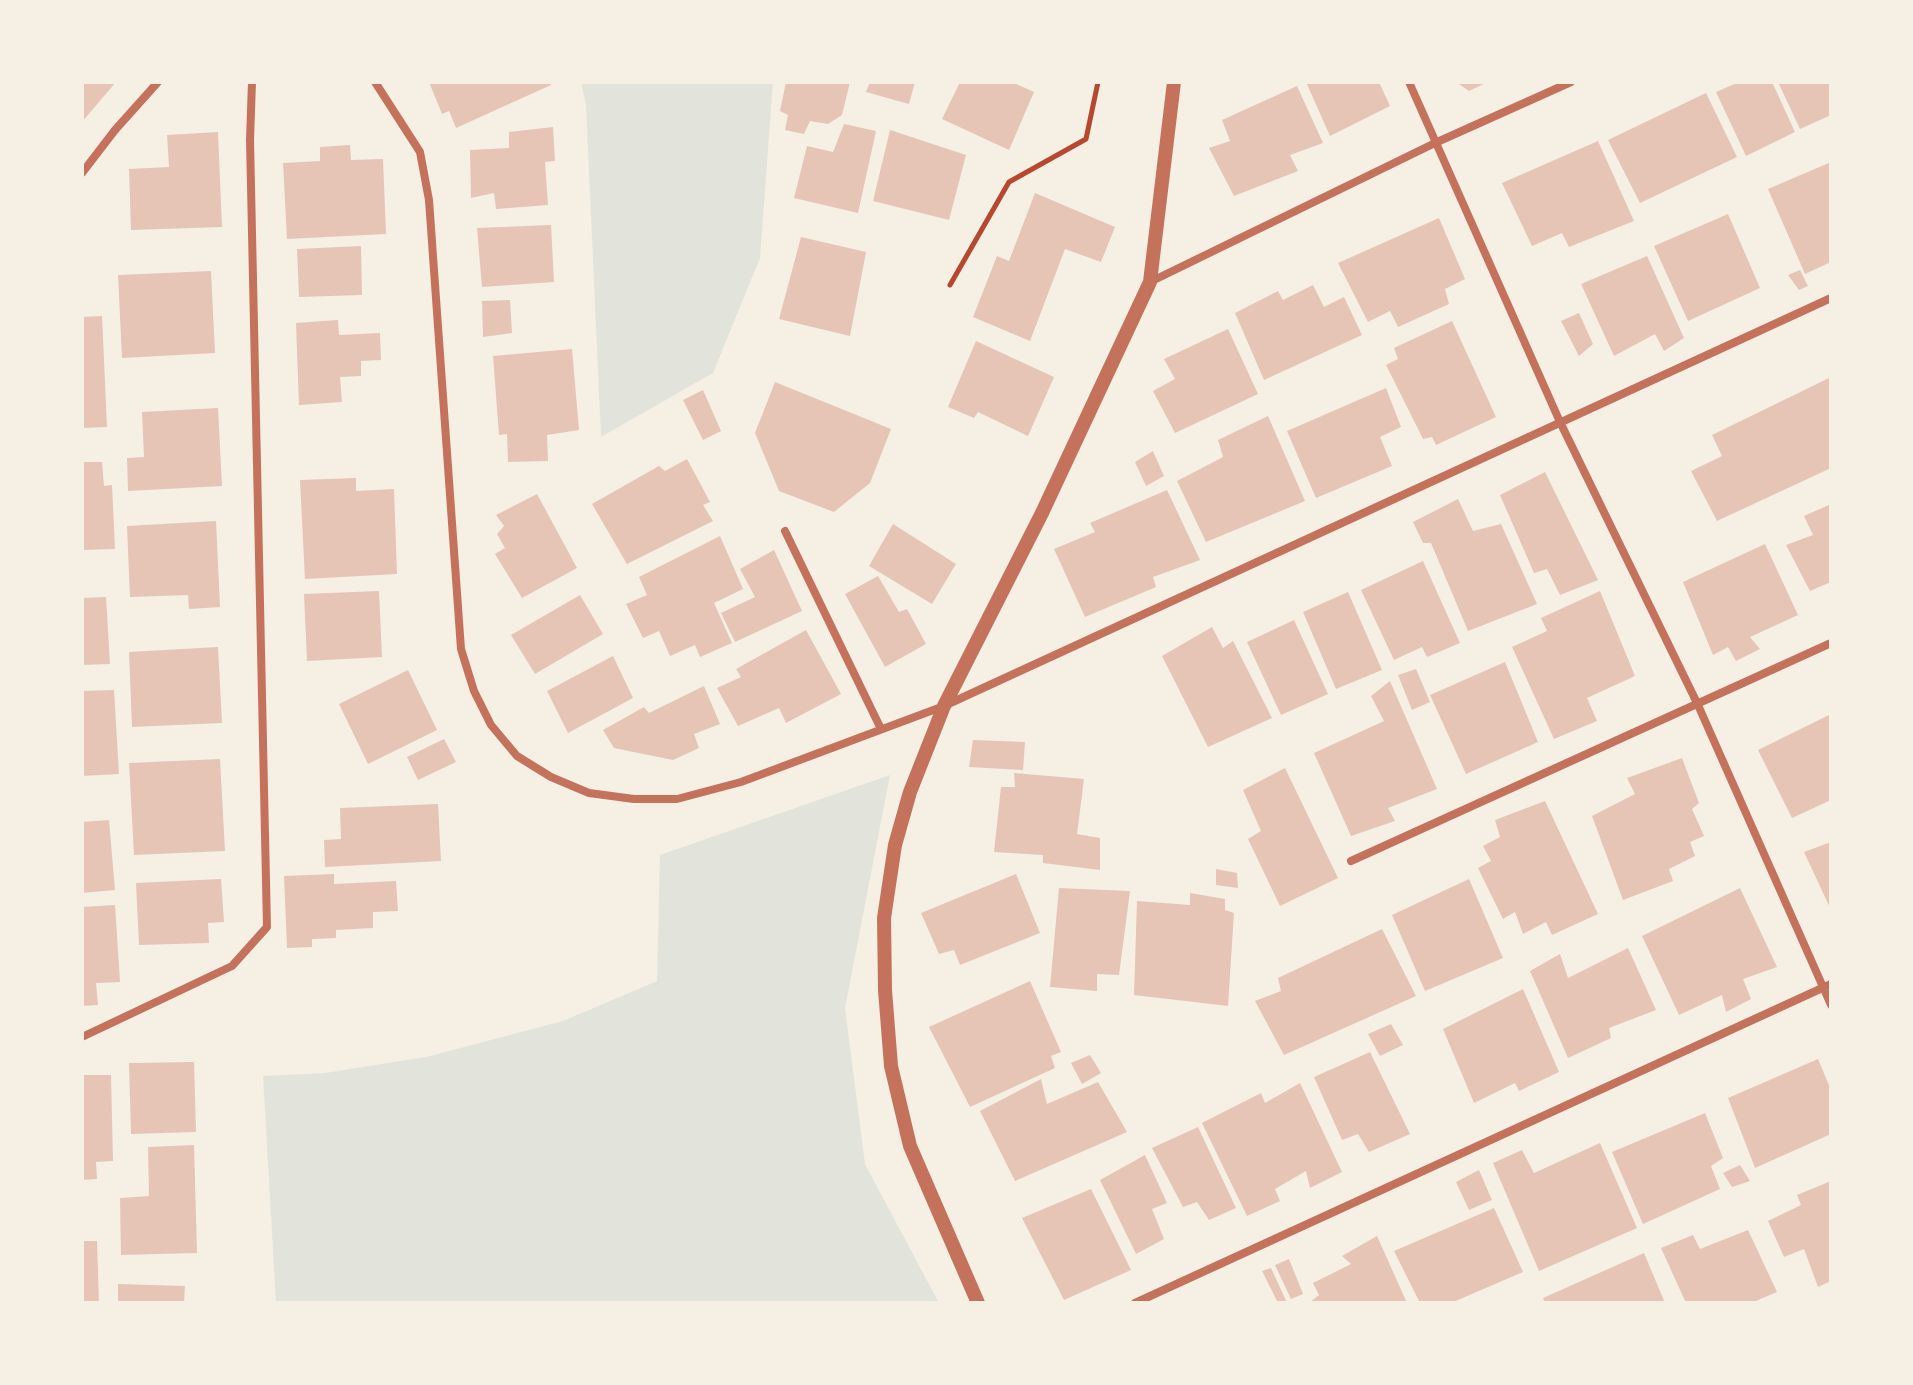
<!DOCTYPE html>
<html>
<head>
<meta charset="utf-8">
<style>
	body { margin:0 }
	#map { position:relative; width:1913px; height:1385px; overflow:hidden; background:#f6efe4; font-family:"Titillium Web",sans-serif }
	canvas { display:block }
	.frame { position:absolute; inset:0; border:84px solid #f6efe4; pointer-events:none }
</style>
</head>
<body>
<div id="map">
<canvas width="1913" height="1385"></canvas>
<div class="frame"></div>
</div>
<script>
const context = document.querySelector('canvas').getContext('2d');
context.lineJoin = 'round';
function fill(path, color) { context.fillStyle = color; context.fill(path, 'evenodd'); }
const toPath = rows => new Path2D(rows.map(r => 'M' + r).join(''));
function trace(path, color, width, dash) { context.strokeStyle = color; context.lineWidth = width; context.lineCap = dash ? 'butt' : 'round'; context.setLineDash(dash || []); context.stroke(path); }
const green = toPath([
	[581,82,773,82,760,258,713,373,601,437,586,105],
	[890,775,845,1008,865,1164,939,1303,276,1303,263,1076,325,1073,426,1057,563,1021,657,981,660,855]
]);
const building = toPath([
	[82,82,116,82,82,122],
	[429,82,550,82,551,85,456,128,449,111,442,114],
	[786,82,850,82,842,115,828,124,810,121,804,134,785,130,788,115,780,111],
	[870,82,915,82,909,104,866,92],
	[960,82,1012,82,1034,92,1009,150,942,119],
	[1306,82,1379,82,1390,106,1330,136],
	[1456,82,1488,82,1469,91],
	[1739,82,1772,82,1795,132,1746,156,1716,92],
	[1778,82,1831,82,1831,115,1800,129],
	[1297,86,1323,143,1290,155,1298,171,1234,196,1209,148,1230,141,1222,120],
	[1706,93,1737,157,1640,203,1608,140],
	[844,124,876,131,858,213,794,198,807,146,833,152],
	[553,127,555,161,545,162,548,205,496,209,494,193,471,198,470,150,509,148,509,132],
	[890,130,966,155,949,220,873,201],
	[218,132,222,227,131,230,129,169,169,167,167,135],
	[1598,141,1634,221,1569,247,1562,233,1532,246,1502,183],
	[350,145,351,160,383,159,386,234,287,239,283,163,320,161,320,147],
	[1831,162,1831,262,1805,274,1768,189],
	[1035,193,1115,227,1101,262,1065,249,1030,341,973,317,997,256,1009,261],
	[1728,214,1760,288,1688,321,1654,246],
	[1439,218,1465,279,1445,289,1449,304,1398,327,1390,311,1368,322,1338,263],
	[551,225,554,282,482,287,477,228],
	[801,237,866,252,850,336,779,319],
	[361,246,362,295,299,297,297,249],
	[1647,256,1684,338,1664,351,1655,334,1614,356,1581,284],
	[1800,270,1808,286,1799,290,1788,275],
	[211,271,215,353,122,358,118,275],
	[1313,285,1324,307,1344,297,1362,335,1264,380,1235,313,1278,291,1283,300],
	[510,300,512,333,483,337,482,301],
	[1579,313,1593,344,1579,356,1561,321],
	[102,316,107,427,82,428,82,317],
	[338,320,339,335,380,333,381,360,361,361,361,376,340,377,342,402,299,405,296,323],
	[1452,321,1496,417,1436,445,1432,437,1423,439,1386,365,1398,359,1394,348],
	[1228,329,1258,394,1175,433,1153,391,1175,379,1164,359],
	[976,341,1054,377,1028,436,978,412,974,418,948,407],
	[572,349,579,430,547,435,548,461,508,462,507,434,499,435,493,356],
	[1829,378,1831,384,1831,468,1717,521,1691,471,1722,456,1712,435],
	[775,382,891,429,870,483,834,512,779,491,755,433],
	[1386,388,1401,427,1380,437,1392,466,1316,498,1287,431],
	[703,390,721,431,703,440,683,400],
	[218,408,222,486,128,491,127,458,144,457,142,412],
	[1268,416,1305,501,1206,542,1177,481,1223,457,1218,440],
	[1153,451,1164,476,1146,486,1135,462],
	[687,459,710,502,703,505,713,521,627,564,592,504,659,466,665,471],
	[82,462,102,462,104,486,112,485,115,549,82,550],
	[1545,472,1598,580,1560,595,1547,569,1534,573,1500,495],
	[356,478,356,491,394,489,397,574,305,579,300,480],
	[1167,490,1200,560,1153,577,1156,587,1085,617,1054,549,1095,532,1090,523],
	[537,494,577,568,522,598,495,554,505,548,497,534,504,526,496,515],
	[1458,499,1473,531,1501,524,1537,604,1468,631,1431,543,1423,543,1413,522],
	[1831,504,1831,582,1810,591,1786,545,1813,535,1804,516],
	[216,521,220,607,189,609,188,595,130,597,127,526],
	[893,524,956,564,932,604,869,566],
	[720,536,743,589,714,603,732,643,700,657,695,645,670,656,659,631,643,638,626,604,647,595,639,577],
	[1765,544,1798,615,1750,637,1760,649,1736,661,1728,647,1713,655,1683,582],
	[774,550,802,611,735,642,721,613,755,597,740,569],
	[1423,561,1460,643,1427,657,1422,647,1394,660,1361,590],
	[878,576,899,612,907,609,926,644,885,667,845,594],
	[379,591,382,657,307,661,304,594],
	[1600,591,1635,676,1587,698,1597,721,1554,739,1512,647,1547,631,1541,618],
	[1348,592,1382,670,1336,689,1303,612],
	[580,595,603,634,535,674,511,635],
	[106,597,110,664,82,665,82,598],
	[1294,620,1328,694,1281,715,1247,642],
	[1212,627,1223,648,1233,641,1272,718,1208,747,1162,656],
	[806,630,841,694,786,723,779,708,738,726,717,688,741,677,736,669],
	[218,647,222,723,132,727,129,652],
	[613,656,633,698,568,733,547,691],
	[1505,662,1538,742,1466,774,1430,695],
	[1416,669,1430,702,1412,710,1398,675],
	[408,670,437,730,368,764,339,704],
	[1390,681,1437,789,1388,808,1395,821,1351,836,1314,753,1384,721,1371,696],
	[704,686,720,724,694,734,699,748,673,760,614,748,603,730,644,707,649,713],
	[114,690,119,774,82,776,82,691],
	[1831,714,1831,800,1792,818,1758,750],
	[444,739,456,762,418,780,407,757],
	[973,740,1025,742,1023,770,969,767],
	[1682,758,1699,803,1692,809,1704,836,1690,842,1695,856,1669,869,1673,881,1623,900,1592,816,1635,794,1627,778],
	[220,759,225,851,134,855,129,763],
	[1285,768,1338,878,1280,906,1248,839,1261,831,1243,790],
	[1014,773,1084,779,1077,834,1100,838,1100,870,1043,863,1043,855,994,852,1001,787,1015,787],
	[1545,801,1598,914,1552,935,1546,922,1523,934,1515,912,1503,919,1478,868,1491,861,1483,846,1500,837,1495,820],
	[438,804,441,861,325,867,324,840,341,839,340,808],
	[109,820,115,890,82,893,82,822],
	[1831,842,1831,910,1804,852],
	[1216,869,1237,873,1238,888,1216,885],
	[334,874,334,884,396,881,398,911,373,912,373,928,336,930,336,938,312,939,312,947,287,948,284,876],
	[1016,874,1040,933,960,965,954,950,939,954,921,913],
	[221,879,224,922,208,923,209,943,139,945,136,883],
	[1469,879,1503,958,1425,991,1392,915],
	[1059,888,1130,891,1119,975,1097,974,1097,991,1050,987],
	[1740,888,1777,967,1743,979,1751,999,1726,1012,1722,995,1679,1015,1642,936],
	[1190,893,1225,899,1225,910,1234,913,1228,1006,1134,995,1137,901,1190,905],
	[115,905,120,982,96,983,98,1005,82,1006,82,907],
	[1382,929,1416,996,1284,1055,1255,1001,1281,991,1278,978],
	[1628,948,1656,1010,1609,1028,1611,1038,1568,1058,1530,971,1560,954,1568,978],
	[1030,981,1061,1052,1051,1056,1055,1068,970,1107,929,1027],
	[1523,989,1559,1072,1519,1091,1515,1083,1474,1103,1443,1029],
	[1391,1024,1403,1045,1380,1056,1368,1034],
	[1370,1052,1410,1134,1369,1152,1358,1134,1342,1140,1314,1077],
	[1090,1055,1101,1073,1082,1084,1071,1063],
	[1818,1059,1831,1090,1831,1134,1755,1168,1728,1098],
	[194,1062,196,1132,131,1134,129,1063],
	[82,1075,111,1075,113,1161,96,1162,97,1179,82,1180],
	[1041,1079,1047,1104,1098,1082,1127,1132,1015,1181,980,1111],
	[1300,1083,1342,1172,1310,1188,1306,1171,1275,1189,1280,1201,1247,1216,1202,1123,1261,1093,1265,1103],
	[1705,1113,1723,1158,1711,1166,1720,1189,1643,1224,1612,1152],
	[1198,1127,1236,1208,1209,1220,1197,1202,1183,1207,1152,1148],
	[1600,1143,1637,1228,1539,1271,1493,1163,1522,1150,1534,1173],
	[194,1145,197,1253,121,1255,120,1198,149,1196,148,1147],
	[1145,1155,1167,1203,1152,1209,1164,1239,1136,1254,1100,1180],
	[1740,1165,1750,1181,1732,1187,1723,1173],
	[1479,1170,1492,1200,1469,1210,1456,1182],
	[1831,1181,1831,1281,1818,1287,1804,1249,1784,1257,1768,1221,1801,1205,1797,1195],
	[1091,1189,1131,1270,1064,1300,1022,1218],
	[1494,1208,1523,1272,1451,1303,1420,1303,1394,1251],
	[1748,1230,1777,1292,1751,1303,1686,1303,1661,1248,1693,1235,1700,1249],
	[1377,1236,1407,1303,1309,1303,1319,1295,1313,1283,1351,1264,1342,1256],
	[82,1241,97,1241,99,1303,82,1303],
	[1644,1253,1665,1303,1545,1303,1543,1298],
	[1289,1259,1303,1294,1291,1299,1275,1265],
	[1271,1268,1287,1303,1278,1303,1262,1271],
	[118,1284,185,1286,184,1303,118,1303]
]);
const path = toPath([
	[950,285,1009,182,1086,139,1098,82]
]);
const minor = toPath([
	[375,82,420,152,429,200,461,649,474,691,491,725,517,756,551,777,589,793,634,799,677,799,741,782,944,706,1831,298],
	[1409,82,1560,422,1698,705,1831,1005],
	[82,173,115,130,158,82],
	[1150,282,1435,143,1571,82],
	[785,531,881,729],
	[1351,861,1831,643],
	[82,1037,232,966,267,927,250,140,252,82],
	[1135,1303,1831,984]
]);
const tertiary = toPath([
	[978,1303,910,1146,891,1066,885,990,884,918,895,845,910,792,944,706,1042,513,1150,282,1174,82]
]);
fill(green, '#e2e4dc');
fill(building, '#e6c5b7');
trace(path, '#b5482f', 5);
trace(minor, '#c5725c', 8);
trace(tertiary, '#c5725c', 14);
</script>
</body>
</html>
